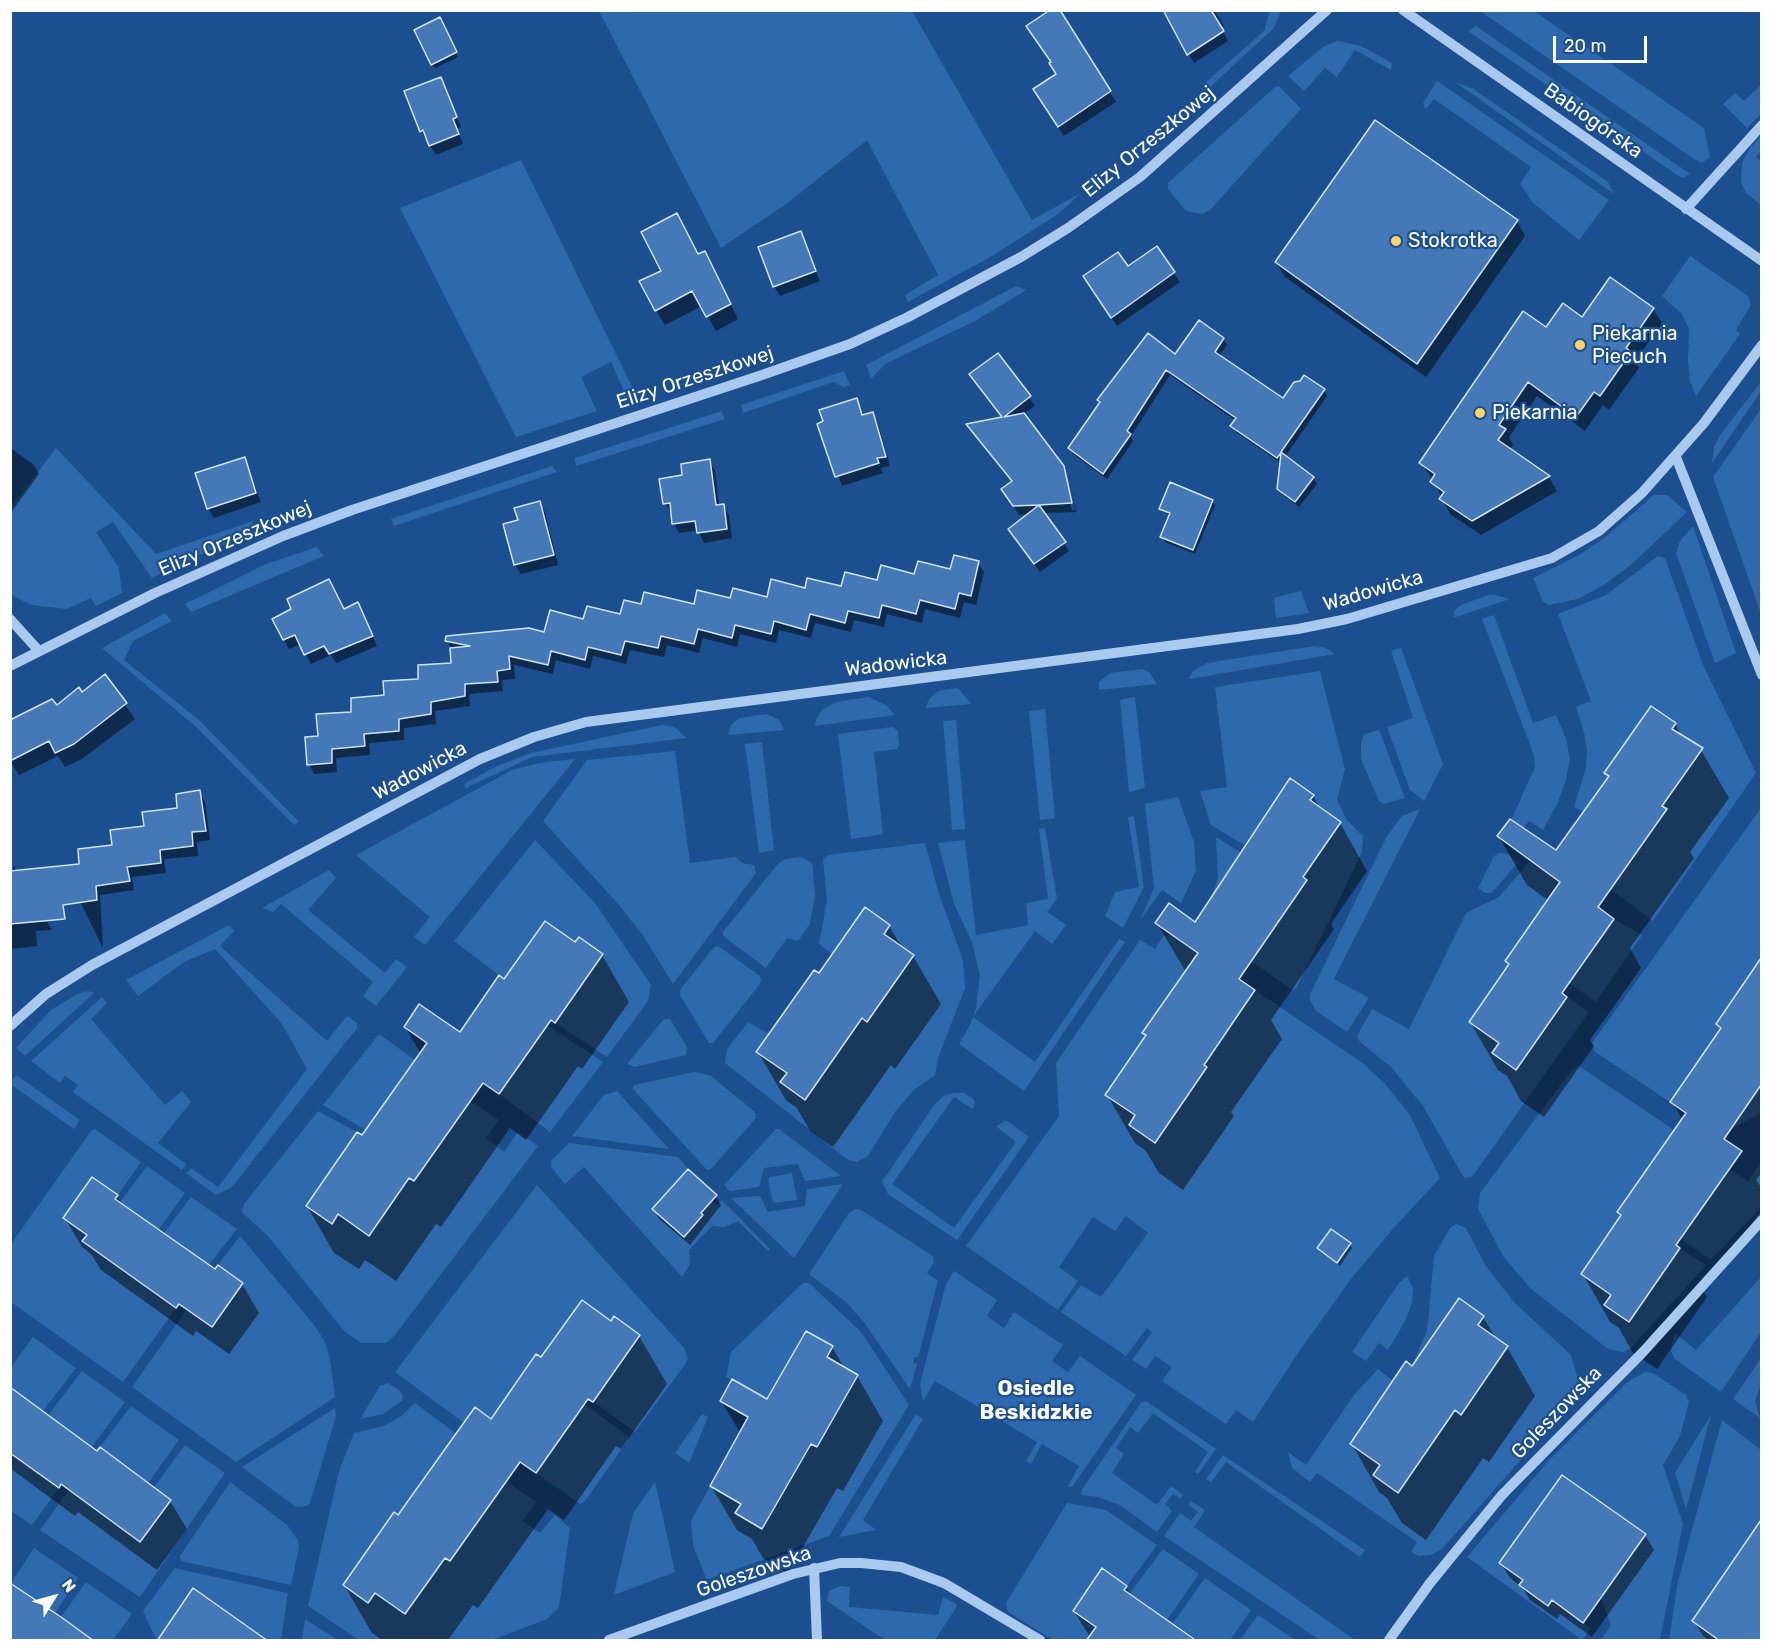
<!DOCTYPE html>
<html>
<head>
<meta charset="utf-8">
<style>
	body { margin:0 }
	#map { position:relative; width:1772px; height:1651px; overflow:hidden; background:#1b4f8f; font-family:Rubik,sans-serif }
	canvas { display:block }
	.frame { position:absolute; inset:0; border:12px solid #fff; pointer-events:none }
	.north { position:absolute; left:24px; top:1567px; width:60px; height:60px; -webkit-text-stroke:4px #1b4f8f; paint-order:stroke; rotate:53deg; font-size:16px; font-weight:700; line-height:24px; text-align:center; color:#fff }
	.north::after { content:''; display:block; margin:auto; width:21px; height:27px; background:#fff; clip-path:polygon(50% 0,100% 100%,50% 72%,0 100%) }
	.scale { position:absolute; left:1553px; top:36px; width:94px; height:27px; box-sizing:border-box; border:3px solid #fff; border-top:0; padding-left:8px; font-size:18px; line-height:21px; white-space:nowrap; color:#fff; -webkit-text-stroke:4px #1b4f8f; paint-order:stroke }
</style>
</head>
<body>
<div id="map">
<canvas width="1772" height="1651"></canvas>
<div class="frame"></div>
<div class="north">N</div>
<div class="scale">20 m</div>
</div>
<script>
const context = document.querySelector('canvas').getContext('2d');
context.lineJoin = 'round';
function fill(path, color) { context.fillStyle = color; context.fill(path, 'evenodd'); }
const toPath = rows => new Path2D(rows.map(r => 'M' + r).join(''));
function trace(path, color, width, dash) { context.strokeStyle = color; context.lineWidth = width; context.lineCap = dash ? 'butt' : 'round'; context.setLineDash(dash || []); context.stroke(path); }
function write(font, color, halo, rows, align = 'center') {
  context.font = font + ' Rubik,sans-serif'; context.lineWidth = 4.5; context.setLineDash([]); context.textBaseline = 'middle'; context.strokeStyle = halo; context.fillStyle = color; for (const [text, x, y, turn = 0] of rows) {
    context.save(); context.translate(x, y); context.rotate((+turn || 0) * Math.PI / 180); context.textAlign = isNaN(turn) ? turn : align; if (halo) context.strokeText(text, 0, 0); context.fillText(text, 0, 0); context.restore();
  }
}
const green = toPath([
	[599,11,912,11,1032,220,1081,193,1058,214,992,256,908,302,905,295,938,275,867,140,786,204,721,248],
	[1270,11,1281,11,1274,28,1208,89,1205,83,1264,31],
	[1480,11,1534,11,1704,128,1710,157,1702,163,1694,159],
	[1476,26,1690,174,1683,178,1677,175,1468,31],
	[1337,41,1361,46,1392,63,1391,70,1355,50,1337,77,1325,68,1304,91,1288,76,1323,47],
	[1437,81,1609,200,1579,240,1533,203,1520,184,1531,167,1434,99,1426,109,1424,107,1423,103],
	[1455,82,1472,88,1608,182,1614,194],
	[1761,85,1761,114,1747,128,1723,104,1735,93,1744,101],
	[1279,86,1301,109,1210,210,1202,214,1186,211,1168,189,1168,183,1275,87],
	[1761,136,1761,151,1756,157,1761,161,1761,205,1746,193,1741,182,1742,163,1750,148],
	[521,160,635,393,633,399,618,406,617,401,626,395,611,362,581,377,597,411,516,437,400,208],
	[1690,256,1748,296,1751,305,1736,330,1740,334,1696,396,1690,382,1688,361,1689,329,1682,314,1662,296],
	[1016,286,1026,290,975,321,885,364,871,379,866,365],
	[844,371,850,385,844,387,833,382,743,413,741,405],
	[1761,382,1761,391,1712,463,1714,447,1720,435],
	[1761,409,1761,614,1713,477],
	[722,411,725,419,576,466,575,458],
	[56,448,156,554,253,521,251,531,152,578,113,522,96,532,119,568,122,593,96,606,91,598,67,609,32,605,19,599,11,594,11,508],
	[552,466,557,472,394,526,391,519],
	[1654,495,1667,495,1687,512,1632,564,1604,585,1578,599,1549,605,1543,602,1533,578,1579,555,1603,539],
	[1693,526,1736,653,1715,663,1676,553,1680,541],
	[317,547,324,556,191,612,185,604,266,564],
	[1658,556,1665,558,1703,665,1756,773,1653,921,1610,889,1667,809,1662,806,1702,748,1672,729,1676,723,1651,706,1605,772,1609,776,1584,812,1574,807,1586,768,1587,751,1585,736,1576,707,1591,701,1558,614,1606,595],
	[1301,591,1309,613,1276,618,1274,598],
	[1491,594,1510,599,1453,618,1454,611,1461,605],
	[165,613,172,621,133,641,124,660,199,720,299,822,294,825,195,726,102,648],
	[1494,615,1533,723,1556,715,1566,738,1570,759,1566,780,1558,802,1543,830,1529,821,1511,843,1503,838,1535,767,1534,755,1482,619],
	[1314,646,1324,647,1335,654,1189,679,1192,672,1207,663],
	[1401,648,1443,764,1424,801,1410,790,1387,727,1413,718,1391,651],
	[1142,669,1149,672,1157,684,1099,690,1099,682,1110,673],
	[1320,671,1345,769,1337,799,1346,819,1363,836,1362,852,1296,989,1292,990,1251,961,1307,880,1303,877,1341,821,1310,800,1314,795,1290,778,1244,845,1211,825,1200,791,1227,787,1215,687],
	[958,688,971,704,926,708,929,699,938,691],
	[869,697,887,706,895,715,815,726,816,719,823,709,837,702],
	[1135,697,1145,788,1129,792,1120,700],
	[1045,709,1055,818,1040,820,1029,711],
	[767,714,779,720,784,730,728,735,731,725,739,718],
	[956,720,965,829,952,830,943,721],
	[662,725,674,727,687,738,532,757,466,788,464,784,497,766,531,753],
	[893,727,898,731,899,745,897,749,874,752,883,834,851,839,838,734],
	[1379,730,1405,798,1384,804,1379,801,1361,759,1361,743,1364,734],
	[762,742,774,850,759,853,745,744],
	[675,751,690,863,736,857,742,863,754,865,756,873,673,984,642,934,618,904,543,821,587,760],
	[575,759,425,945,414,937,430,917,356,855,512,770,538,763],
	[1178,797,1194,842,1196,871,1181,903,1162,890,1140,920,1154,888,1145,804],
	[1761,808,1761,958,1717,1024,1724,1030,1707,1049,1670,1102,1594,1051,1592,1043],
	[1420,809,1334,979,1369,998,1347,1032,1316,1011,1310,1000,1310,994,1387,836,1402,816],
	[1134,816,1144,887,1123,928,1105,916,1115,892,1139,887,1128,817],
	[1045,828,1057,899,1047,912,1066,925,1052,944,1035,931,973,1017,1035,1062,1119,939,1125,942,1024,1091,959,1044,970,1025,976,1009,980,975,972,942,954,904,938,843,965,840,976,935,1028,925,1026,903,1048,899,1039,829],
	[1216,837,1242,853,1211,898,1218,878],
	[535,840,595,903,651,985,648,1001,607,1057,555,1023,603,954,579,937,575,942,545,921,504,979,454,941],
	[925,843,939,894,963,960,965,988,938,1058,935,1075,914,1090,895,1112,868,1156,857,1162,848,1160,725,1063,727,1049,748,1022,769,1034,756,1052,787,1073,781,1083,805,1100,862,1018,867,1021,914,955,884,934,890,924,865,907,832,954,819,944,827,900,823,860,828,855],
	[1499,853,1508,854,1518,862,1498,886,1491,893,1485,893,1478,888,1494,856],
	[802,857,812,863,815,895,810,924,798,941,787,938,766,968,723,936,723,932,777,865,785,859],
	[1530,861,1560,882,1505,960,1509,964,1469,1022,1499,1043,1516,1069,1567,997,1589,1012,1472,1177,1464,1178,1423,1106,1391,1067,1360,1042,1357,1036,1372,1009,1409,1029,1466,913,1499,897],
	[329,870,336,878,308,910,385,973,396,959,407,967,376,1006,363,996,373,982,281,904,273,912,262,908],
	[1614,919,1642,935,1596,1002,1569,983],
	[229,925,234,931,220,946,327,1041,347,1016,357,1023,357,1028,232,1187,216,1195,186,1173,191,1168,218,1187,307,1069,282,1024,215,949,184,962,138,996,126,980],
	[1169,933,1198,953,1143,1032,1146,1035,1106,1095,1135,1115,1155,1142,1207,1068,1204,1065,1255,990,1364,1064,1386,1085,1410,1115,1440,1178,1391,1231,1351,1279,1300,1350,1253,1422,1236,1410,1226,1424,1162,1381,1172,1367,1155,1356,1146,1369,1132,1360,1152,1332,1147,1328,1126,1356,1061,1312,1081,1285,1101,1297,1148,1233,1126,1216,1115,1231,1093,1217,1059,1267,1078,1281,1058,1310,966,1246,1059,1116,1056,1063,1140,940,1155,949,1164,935,1167,937],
	[718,946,759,975,761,979,760,984,713,1043,709,1043,680,995,680,990,714,947],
	[88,991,94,993,25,1056,16,1048,51,1010,77,994],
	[102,997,107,1003,91,1019,165,1105,182,1091,191,1102,158,1143,186,1164,182,1170,73,1092,78,1085,65,1076,60,1083,31,1061],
	[670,1019,687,1047,686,1055,635,1067,627,1064,663,1020],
	[547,1025,603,1062,550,1132,499,1094],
	[379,1034,415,1060,366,1130,323,1105],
	[1579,1066,1674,1130,1617,1212,1621,1215,1581,1274,1611,1295,1604,1305,1629,1322,1680,1248,1706,1265,1631,1348,1624,1352,1608,1349,1530,1288,1503,1256,1478,1209,1480,1193,1571,1071],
	[694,1072,711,1076,755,1112,756,1118,711,1169,707,1170,633,1089,634,1085],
	[16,1075,80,1120,74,1129,13,1086,11,1089,11,1081],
	[1761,1085,1761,1113,1731,1129],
	[617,1091,669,1149,572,1136,604,1095],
	[954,1093,964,1093,972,1098,975,1102,973,1109,954,1097,892,1184,954,1228,1016,1142,997,1127,998,1125,1005,1121,1009,1122,1029,1137,957,1240,888,1194,882,1182,934,1105,945,1095],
	[470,1101,499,1120,486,1138,504,1152,518,1132,538,1146,395,1335,386,1343,361,1343,345,1332,268,1236,246,1216,242,1211,244,1204,318,1111,357,1132,306,1206,331,1223,338,1214,369,1235,409,1178,414,1181],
	[95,1129,141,1162,118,1195,92,1177,64,1218,87,1235,83,1242,176,1308,123,1382,11,1302,11,1244,91,1131],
	[776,1129,779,1129,841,1176,805,1181,798,1164,764,1168,759,1187,730,1191,724,1185],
	[569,1143,678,1157,688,1169,652,1209,684,1237,703,1216,701,1213,712,1200,717,1205,722,1200,770,1249,768,1251,738,1221,724,1227,712,1226,689,1250,690,1264,682,1277,584,1167,565,1184,551,1167,551,1161],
	[1761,1162,1761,1207,1711,1260,1681,1239,1729,1169,1748,1181],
	[147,1166,185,1193,159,1229,120,1202],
	[792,1173,797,1200,773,1203,768,1179,770,1177],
	[843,1184,794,1258,731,1198,760,1196,768,1212,805,1206,807,1189],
	[537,1185,684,1348,688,1359,684,1366,635,1432,593,1402,640,1335,615,1316,611,1321,541,1357,536,1354,491,1419,475,1407,464,1423,395,1372],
	[191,1197,237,1229,209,1265,164,1233],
	[855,1209,861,1210,933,1256,934,1262,927,1273,938,1281,918,1357,914,1357,913,1363,917,1364,910,1389,863,1321,847,1303,809,1274,849,1213],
	[1456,1224,1466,1228,1485,1265,1514,1302,1571,1355,1578,1379,1577,1393,1572,1402,1442,1549,1431,1555,1419,1556,1411,1552,1417,1542,1317,1473,1310,1482,1292,1468,1288,1452,1306,1465,1354,1395,1378,1369,1393,1381,1350,1444,1380,1465,1373,1475,1398,1493,1455,1410,1461,1414,1508,1347,1478,1325,1484,1316,1459,1298,1412,1366,1427,1331,1434,1256,1450,1228],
	[240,1236,315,1326,325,1342,330,1359,335,1397,236,1462,132,1387,187,1309,212,1326,243,1283,218,1265],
	[954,1271,997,1300,987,1316,1004,1328,1014,1312,1063,1345,1052,1361,1068,1372,1080,1356,1136,1395,1072,1487,1068,1486,1079,1466,1042,1444,1031,1464,1026,1461,1037,1442,935,1381,923,1401,920,1384,946,1284],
	[1407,1276,1413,1288,1412,1303,1405,1321,1388,1350,1379,1343,1366,1361,1352,1352,1399,1283],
	[1761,1277,1761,1332,1721,1392,1675,1359,1671,1351,1673,1338,1675,1333,1696,1350],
	[803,1283,809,1283,861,1332,909,1405,829,1536,709,1579,706,1578,693,1545,691,1521,710,1486,741,1504,735,1514,762,1529,811,1444,817,1447,858,1375,827,1357,833,1346,807,1331,767,1399,726,1377,731,1352],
	[33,1337,76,1368,43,1411,11,1387,11,1367],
	[1761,1358,1761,1384,1755,1401,1760,1418,1733,1399],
	[82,1371,125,1402,92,1447,48,1415],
	[1645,1372,1653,1373,1686,1395,1689,1402,1680,1436,1663,1465,1683,1524,1660,1640,1601,1640,1611,1625,1601,1598,1646,1534,1563,1475,1499,1563,1523,1580,1520,1586,1547,1605,1547,1597,1591,1628,1582,1640,1467,1557,1549,1460,1627,1382],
	[388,1383,399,1390,403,1396,402,1401,383,1414,360,1419,380,1386],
	[1146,1401,1216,1449,1198,1474,1195,1472,1208,1452,1153,1413,1138,1433,1130,1427,1116,1448,1124,1454,1112,1473,1157,1505,1171,1486,1183,1495,1181,1499,1173,1494,1165,1504,1172,1511,1157,1532,1120,1505,1098,1497,1082,1495,1081,1491,1141,1403],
	[415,1403,478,1450,451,1441,399,1515,394,1513,343,1585,368,1603,375,1593,405,1614,445,1558,450,1561,506,1481,536,1502,523,1521,540,1533,555,1515,570,1528,559,1607,547,1619,492,1640,359,1640,308,1606,339,1471,354,1433,383,1426,400,1417],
	[584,1404,628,1436,628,1440,585,1501,580,1504,536,1473],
	[131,1406,179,1440,148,1483,100,1447],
	[335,1408,336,1416,310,1503,307,1506,296,1507,242,1467],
	[702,1414,708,1417,689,1463,675,1453],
	[916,1414,923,1419,863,1520,876,1530,839,1537],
	[1711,1415,1686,1509,1675,1473],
	[1722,1420,1761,1450,1761,1520,1692,1621,1718,1639,1716,1640,1669,1640,1678,1581],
	[185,1445,225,1473,140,1597,40,1530,69,1490,140,1542,171,1500,154,1487],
	[10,1453,59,1488,32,1525,11,1511],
	[1223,1455,1365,1550,1360,1557,1226,1462,1211,1482,1206,1479],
	[230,1482,286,1524,298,1540,299,1548,291,1585,181,1561,180,1556],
	[655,1482,675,1572,614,1595,633,1513],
	[1191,1501,1205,1510,1194,1527,1355,1640,1320,1640,1164,1536,1180,1513,1191,1521,1198,1512,1188,1505],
	[1067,1503,1106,1510,1157,1545,1127,1586,1101,1569,1073,1610,1096,1627,1091,1634,1100,1640,1053,1640,1008,1612,1006,1603],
	[34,1548,78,1578,55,1613,11,1583],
	[1163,1549,1199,1574,1167,1620,1130,1593],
	[175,1568,288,1593,281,1640,243,1640,250,1628,193,1589,163,1640,156,1640,143,1611],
	[1205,1578,1251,1610,1230,1640,1198,1640,1173,1623],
	[86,1582,132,1614,113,1640,94,1640,61,1617],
	[840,1586,850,1587,849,1607,938,1615,943,1597,955,1603,957,1606,935,1640,885,1640,827,1601,829,1591],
	[1258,1615,1295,1640,1240,1640],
	[305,1619,338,1640,302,1640]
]);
const shadow = toPath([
	[1059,10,1116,102,1064,136,1040,99,1057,75,1052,63],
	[1162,10,1214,10,1224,26,1221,28,1228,41,1194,63],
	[442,23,458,57,435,68,432,64],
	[440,79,461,127,457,129,463,144,436,155,421,131],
	[1517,221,1525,236,1426,377,1285,277,1276,262],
	[800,233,820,281,780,296,774,286],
	[1156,248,1180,282,1117,326,1090,284,1127,268],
	[698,256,713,268,738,319,716,331,702,306,665,325,656,310],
	[1653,309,1662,323,1635,361,1639,368,1609,410,1603,405,1585,431,1537,396,1509,437,1513,445,1510,450,1549,477,1557,491,1481,535,1450,514,1433,480,1421,463,1546,329,1582,319],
	[1223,339,1227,345,1219,356,1283,400,1324,390,1327,396,1285,457,1313,478,1317,484,1299,507,1283,495,1279,489,1281,463,1236,432,1232,426,1236,421,1170,375,1131,436,1133,441,1107,479,1073,454,1070,448,1101,404,1099,400,1176,356],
	[998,355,1035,406,1023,414,1063,467,1072,511,1075,510,1069,477,1076,512,1044,513,1069,551,1040,572,1015,538,1030,514,1019,515,1008,498,1013,483,968,425,1003,418,976,383],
	[856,400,864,416,872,414,878,424,890,466,881,468,883,473,842,486,819,425],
	[10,448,33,464,39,474,10,514],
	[244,459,261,502,214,518,208,508],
	[709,461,715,471,719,506,724,506,729,515,732,538,704,543,698,530,679,533,674,523,672,513,665,503],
	[1212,501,1215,505,1195,554,1165,542,1162,537,1171,516,1161,509],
	[539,503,545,512,558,565,521,574,515,565],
	[978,563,984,572,976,605,964,602,960,618,925,609,922,623,887,614,884,627,854,620,851,632,815,623,811,638,779,630,776,643,740,634,737,647,703,638,699,653,667,645,664,657,630,650,626,664,593,656,590,669,556,660,553,674,514,665,515,679,502,680,503,691,469,694,470,706,435,711,436,724,404,728,404,740,369,743,370,755,336,758,337,772,314,774,309,764,320,737,353,713,453,664,451,648,447,640,546,634,584,621,621,616,642,606,695,606,731,600,768,599,806,590,842,588,952,571],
	[293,610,363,614,377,646,336,663,331,655,311,664,301,644,289,649,274,620],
	[104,676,135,719,82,759,65,767,58,756,19,775,10,761,10,722,56,707,82,694],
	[1675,724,1682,737,1701,750,1729,798,1690,852,1694,858,1630,948,1641,968,1590,1040,1594,1046,1544,1117,1521,1101,1507,1076,1498,1070,1470,1022,1510,966,1507,961,1549,901,1527,885,1499,837,1557,853,1609,778,1606,773],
	[199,792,205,802,210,840,197,842,198,856,164,859,166,873,132,877,134,890,100,895,103,948,63,867,81,865,179,809],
	[1313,796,1321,809,1340,823,1367,871,1331,924,1334,929,1271,1020,1282,1039,1231,1112,1234,1116,1183,1190,1159,1173,1146,1151,1135,1143,1107,1095,1147,1037,1144,1033,1186,972,1157,923,1196,924],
	[13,865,52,930,36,931,37,946,10,949,10,901,16,900],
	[889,926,903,949,913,956,941,1004,895,1069,891,1065,833,1147,810,1131,797,1108,786,1100,758,1052,819,975],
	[575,944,602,955,629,1002,582,1069,578,1066,526,1140,510,1128,441,1227,436,1224,396,1281,365,1260,359,1269,334,1253,307,1206,363,1137,421,1054,405,1027,460,1034,505,981],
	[1762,961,1762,1172,1756,1180,1762,1188,1762,1210,1704,1292,1707,1297,1657,1369,1633,1353,1619,1328,1610,1322,1583,1274,1622,1217,1619,1212,1683,1120,1672,1102,1721,1030,1718,1024],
	[117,1196,122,1205,215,1271,242,1284,259,1313,229,1354,196,1331,193,1336,101,1270,91,1254,82,1247,65,1218],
	[715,1196,721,1205,690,1245,659,1219,654,1209],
	[1350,1244,1352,1248,1340,1266,1319,1249],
	[1483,1317,1497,1340,1507,1347,1535,1396,1489,1462,1483,1458,1426,1540,1402,1523,1387,1498,1379,1492,1352,1444,1412,1368],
	[611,1323,639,1336,667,1384,621,1449,616,1446,564,1520,548,1509,478,1608,473,1605,448,1640,382,1640,372,1633,344,1585,399,1517,491,1421,542,1359],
	[832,1347,845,1369,857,1376,883,1421,843,1491,837,1488,788,1573,763,1558,752,1539,737,1530,711,1486,741,1434,721,1401,768,1401],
	[10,1389,98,1453,170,1501,187,1529,157,1570,78,1512,75,1516,10,1468],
	[1563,1477,1645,1535,1654,1550,1592,1637,1560,1614,1557,1619,1530,1600,1522,1587,1510,1578,1501,1563],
	[1762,1522,1762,1640,1709,1640,1703,1636,1694,1621],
	[1126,1587,1132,1597,1091,1639,1074,1611]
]);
const building = toPath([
	[1050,10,1060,10,1111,91,1058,127,1033,89,1056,74,1049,63,1051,62,1026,26,1050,10],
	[1163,10,1211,10,1224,31,1187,55,1163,10],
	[440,17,457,52,431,65,414,30,440,17],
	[441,77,457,117,453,119,459,134,429,146,423,130,420,132,404,91,441,77],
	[1375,120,1518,220,1417,364,1275,262,1375,120],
	[677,213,698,254,705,251,731,304,706,317,692,291,655,311,639,281,661,271,641,232,677,213],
	[801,231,816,271,773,287,758,247,801,231],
	[1157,246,1175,272,1111,318,1083,276,1118,252,1128,266,1157,246],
	[1610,277,1654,308,1626,348,1631,352,1600,396,1594,392,1576,417,1528,382,1499,425,1506,429,1498,440,1550,476,1472,521,1439,499,1444,492,1430,482,1435,474,1419,463,1523,311,1546,327,1563,303,1582,317,1610,277],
	[1199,320,1224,338,1215,352,1283,398,1294,382,1300,381,1304,375,1325,389,1281,452,1314,477,1295,502,1277,489,1281,453,1277,458,1230,426,1236,418,1166,370,1127,431,1131,434,1103,474,1068,448,1100,402,1097,400,1148,333,1175,354,1199,320],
	[998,353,1031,396,1004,417,1024,413,1064,466,1072,503,1039,505,1066,542,1034,564,1008,529,1039,505,1013,506,1001,489,1012,481,966,424,1002,417,969,374,998,353],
	[857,398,862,415,873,412,886,457,877,458,879,463,835,477,817,424,823,421,819,410,857,398],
	[245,457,256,493,207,509,195,473,245,457],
	[710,459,716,505,724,504,727,529,697,533,695,521,672,524,670,503,663,504,659,479,682,475,681,464,710,459],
	[1170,482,1213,500,1193,550,1160,537,1170,513,1159,509,1170,482],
	[540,501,554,555,514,565,503,524,518,520,514,508,540,501],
	[954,555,979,561,971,596,959,593,955,609,920,600,916,614,882,605,879,618,848,611,845,623,810,614,806,630,774,621,771,634,735,625,732,638,698,629,694,644,661,636,658,648,625,641,621,655,588,647,585,660,551,651,548,665,509,656,510,669,497,671,498,682,465,684,465,696,431,702,431,714,399,719,399,731,364,734,365,746,332,749,332,763,307,765,305,737,318,736,316,714,351,712,351,698,384,695,383,681,418,679,418,665,451,663,450,648,470,646,445,641,446,636,529,628,544,632,550,610,583,619,587,606,620,614,624,600,641,604,644,592,694,604,697,590,730,598,733,588,767,597,771,579,805,588,807,578,841,586,845,572,877,580,881,565,914,574,918,561,950,569,954,555],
	[329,579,344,609,358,602,373,636,329,654,324,646,304,655,295,635,283,640,272,619,291,609,287,599,329,579],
	[105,674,127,703,74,744,55,753,49,741,10,761,10,720,52,699,57,705,79,687,82,692,105,674],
	[1651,706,1676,723,1672,729,1703,748,1662,806,1667,809,1598,907,1614,919,1562,993,1567,997,1516,1070,1492,1053,1499,1043,1469,1022,1509,964,1505,961,1560,882,1497,836,1510,819,1556,850,1609,776,1604,773,1651,706],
	[1290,778,1314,795,1310,800,1341,822,1303,877,1307,880,1239,979,1255,990,1204,1065,1207,1067,1155,1143,1129,1125,1135,1115,1105,1095,1146,1035,1142,1033,1198,953,1155,923,1169,903,1195,922,1290,778],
	[200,790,206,831,192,832,193,846,160,850,161,863,127,867,130,881,96,886,97,900,63,905,65,919,10,924,10,871,79,864,78,849,112,845,110,830,144,826,142,812,177,808,176,794,200,790],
	[865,907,890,925,884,934,914,955,867,1022,862,1018,805,1100,780,1082,787,1073,756,1052,814,970,819,973,865,907],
	[545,921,575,942,579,937,603,954,555,1023,551,1020,499,1094,483,1083,414,1181,409,1178,369,1236,338,1214,332,1224,306,1206,357,1132,362,1135,427,1043,404,1027,419,1004,460,1032,499,975,504,979,545,921],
	[1761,958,1761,1085,1724,1139,1742,1151,1676,1245,1680,1248,1629,1322,1604,1305,1611,1295,1581,1274,1621,1215,1617,1212,1686,1113,1670,1102,1721,1028,1716,1024,1761,958],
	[688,1169,717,1195,701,1213,703,1215,684,1237,652,1209,688,1169],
	[92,1177,118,1195,115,1199,215,1269,218,1265,243,1283,212,1327,179,1304,176,1308,82,1241,87,1235,63,1218,92,1177],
	[1331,1229,1351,1243,1337,1263,1317,1248,1331,1229],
	[1459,1298,1484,1316,1478,1325,1508,1346,1461,1415,1455,1410,1398,1493,1373,1475,1380,1465,1350,1444,1406,1361,1412,1366,1459,1298],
	[582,1300,611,1321,614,1316,640,1335,593,1402,588,1399,536,1473,520,1462,450,1561,445,1558,405,1614,375,1593,368,1603,343,1585,394,1512,398,1515,475,1407,491,1419,536,1354,541,1357,582,1300],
	[806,1331,833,1346,827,1357,858,1375,817,1447,811,1444,762,1529,735,1513,741,1504,710,1486,748,1417,720,1401,732,1379,767,1399,806,1331],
	[10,1387,97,1451,100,1447,171,1500,140,1542,61,1484,59,1488,10,1453,10,1387],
	[1562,1475,1646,1534,1583,1623,1552,1600,1548,1606,1519,1585,1523,1580,1499,1563,1562,1475],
	[1761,1520,1761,1641,1720,1641,1692,1621,1761,1520],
	[1102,1568,1127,1586,1124,1590,1197,1641,1086,1641,1096,1627,1073,1611,1102,1568],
	[10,1583,61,1617,94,1641,10,1641,10,1583],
	[193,1588,268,1641,157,1641,193,1588]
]);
const minor = toPath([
	[1403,10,1762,261],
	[1686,209,1762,125],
	[1676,457,1762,675],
	[10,619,39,651],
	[10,666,155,593,283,536,352,510,762,375,850,344,908,317,1021,257,1068,228,1140,177,1327,10],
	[10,1026,46,994,92,965,480,759,534,737,586,722,1298,629,1347,619,1552,558,1599,531,1642,493,1704,423,1762,345],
	[814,1568,817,1640],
	[609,1640,793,1574,840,1563,861,1563,901,1567,944,1583,1040,1640],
	[1389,1640,1430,1583,1502,1495,1643,1352,1762,1220]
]);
const markers = [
	[1396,241,6,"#ffd166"],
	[1580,345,6,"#ffd166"],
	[1480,413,6,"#ffd166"]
];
const streetNames = [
	["Babiogórska",1593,121,35],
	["Elizy Orzeszkowej",1149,142,-39],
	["Elizy Orzeszkowej",695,378,-18],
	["Elizy Orzeszkowej",235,539,-23],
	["Wadowicka",1373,591,-16],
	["Wadowicka",896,664,-7],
	["Wadowicka",420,771,-28],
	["Goleszowska",1557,1413,-46],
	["Goleszowska",754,1572,-19]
];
const poiNames = [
	["Stokrotka",1408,241],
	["Piekarnia",1592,334],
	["Piecuch",1592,357],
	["Piekarnia",1492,413]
];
const neighbourhoodNames = [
	["Osiedle",1036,1389],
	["Beskidzkie",1036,1413]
];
fill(green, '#2e69ad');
fill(shadow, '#0007');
fill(building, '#4478b7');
trace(building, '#cfe3fa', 1.5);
trace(minor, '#a9c9ee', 10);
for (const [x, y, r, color] of markers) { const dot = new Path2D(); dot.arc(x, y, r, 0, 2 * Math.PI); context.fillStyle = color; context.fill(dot); trace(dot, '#1b4f8f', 2); }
write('20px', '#fff', '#1b4f8f', streetNames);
write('20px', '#fff', '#1b4f8f', poiNames, 'left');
write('bold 21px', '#fff', '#1b4f8f', neighbourhoodNames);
</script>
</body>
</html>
